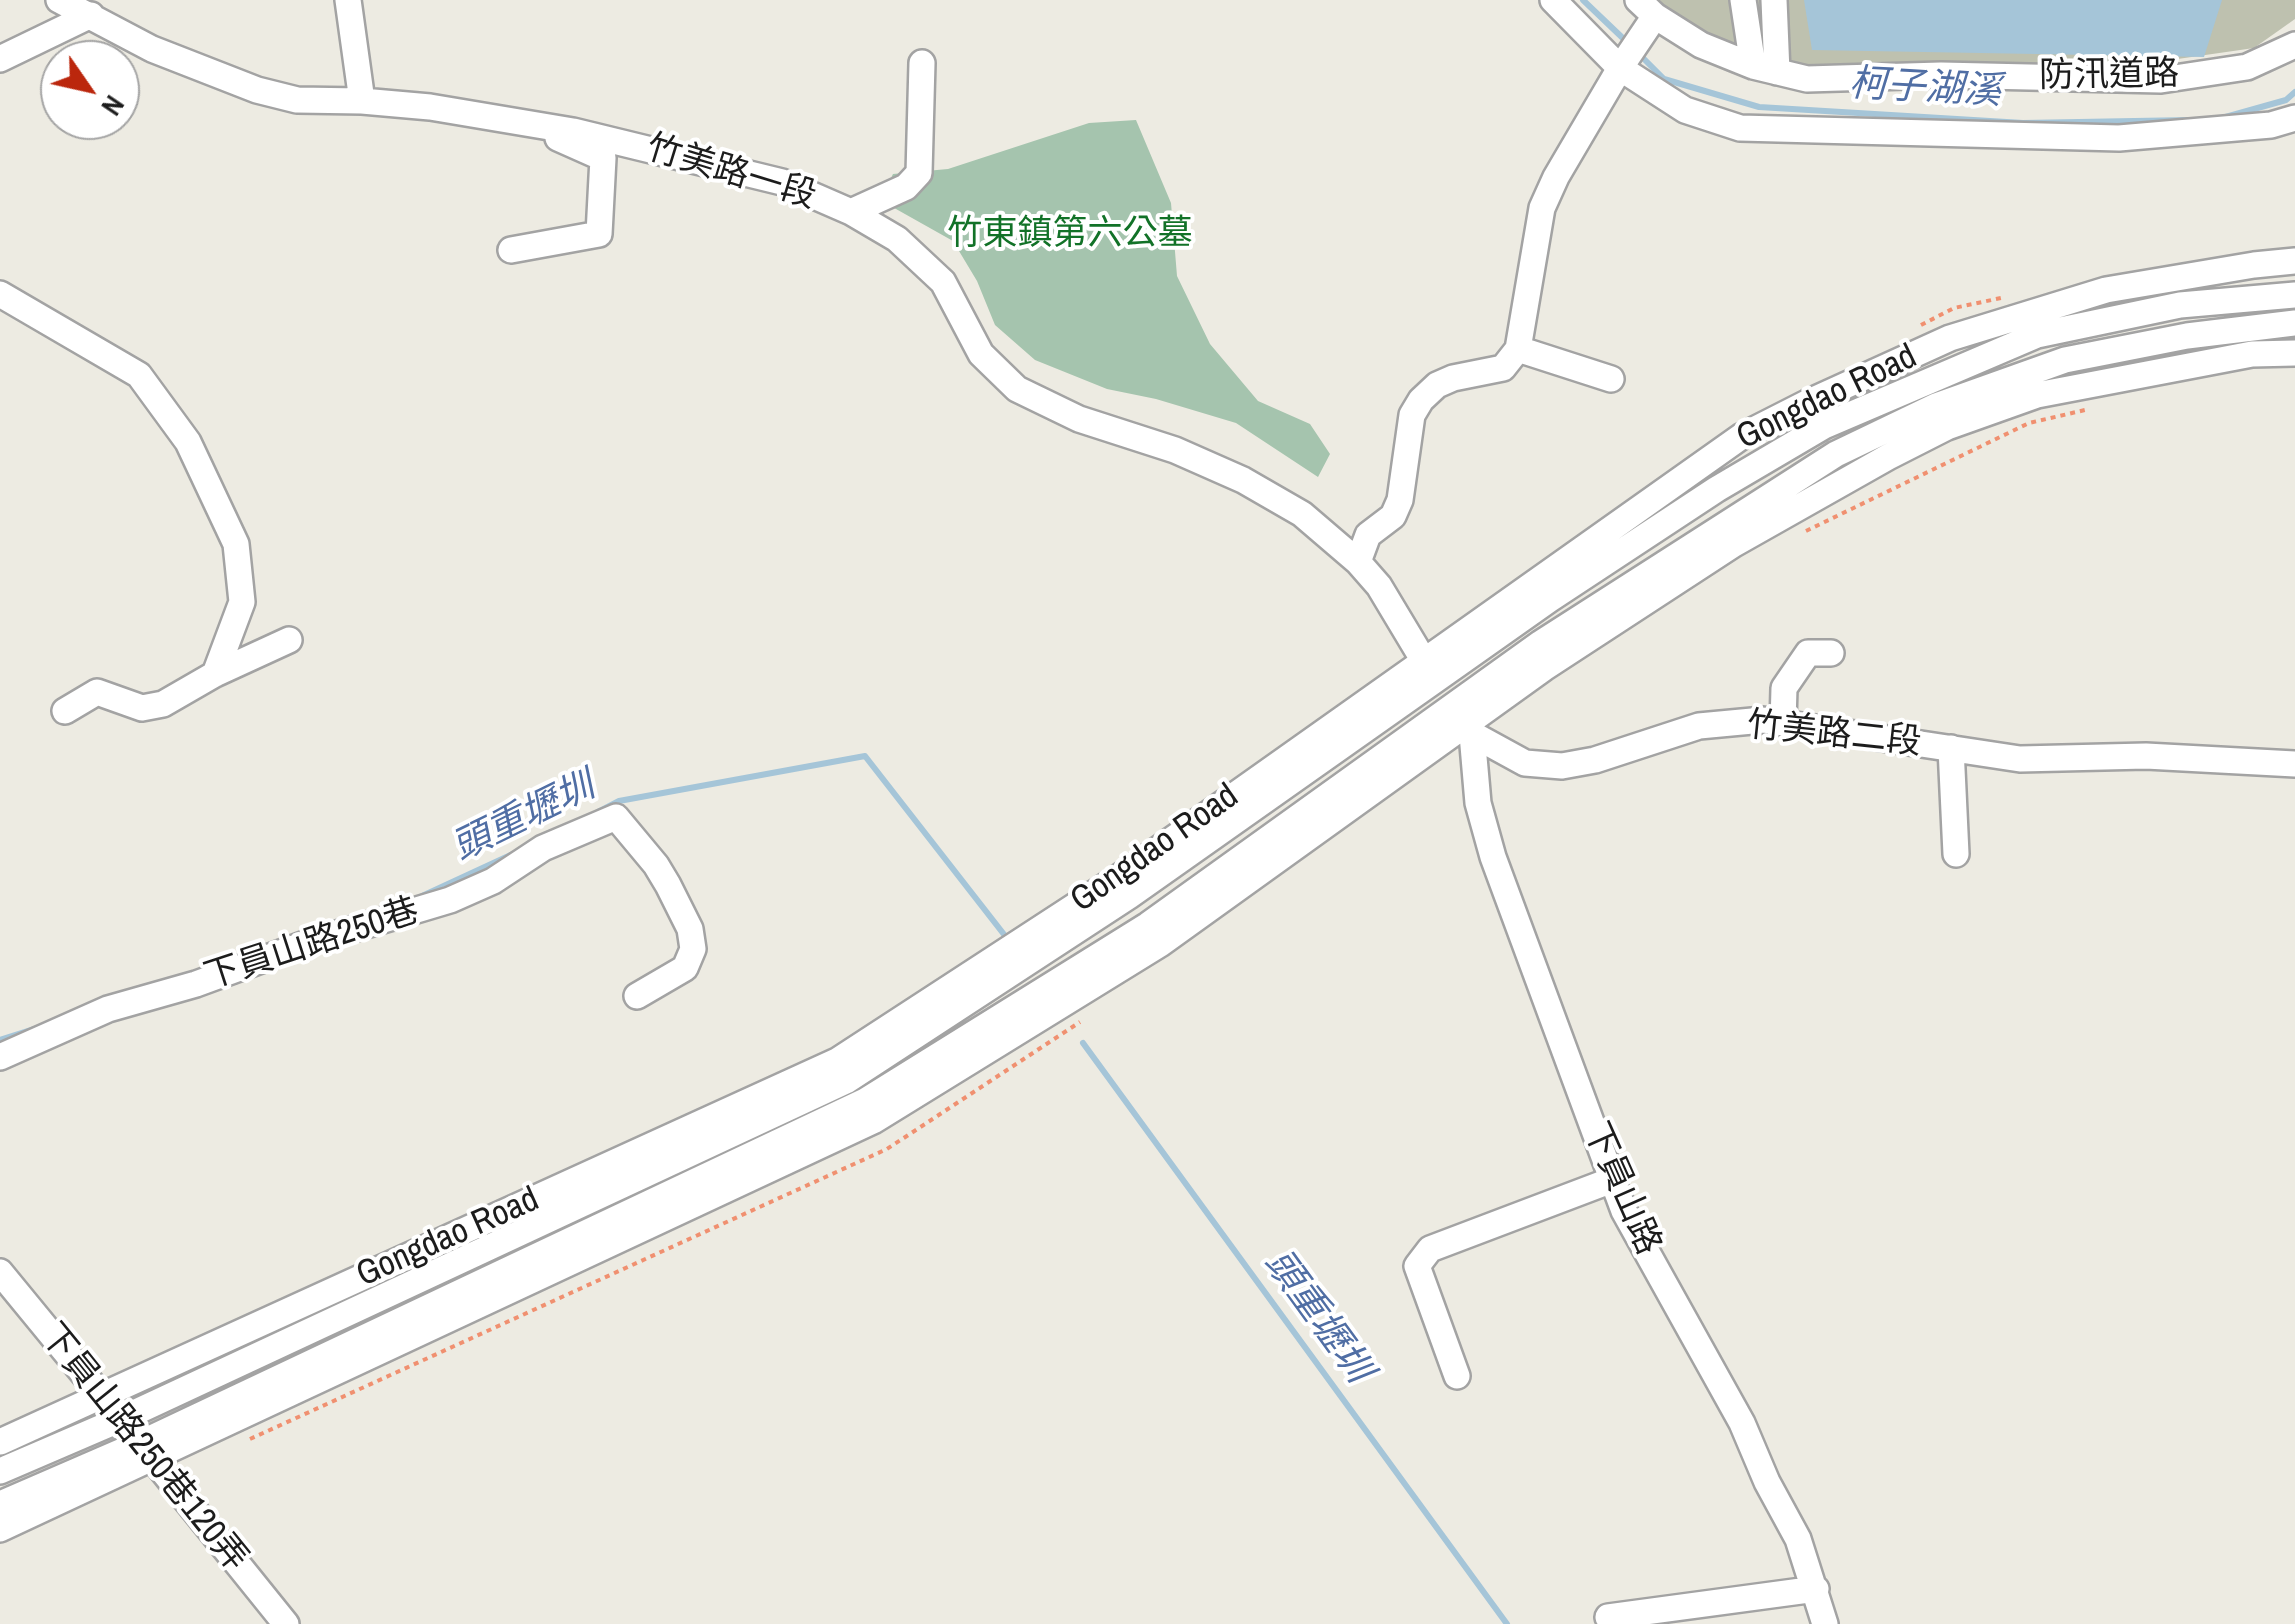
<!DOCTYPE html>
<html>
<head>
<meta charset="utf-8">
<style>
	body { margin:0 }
	#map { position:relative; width:2295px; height:1624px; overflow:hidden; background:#edebe2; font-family:"Archivo Narrow",sans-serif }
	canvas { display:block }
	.north { position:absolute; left:40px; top:40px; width:100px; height:100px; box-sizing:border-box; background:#fff; border:2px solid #a4a4a4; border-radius:50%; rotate:124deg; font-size:28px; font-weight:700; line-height:40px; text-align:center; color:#1c1c1c }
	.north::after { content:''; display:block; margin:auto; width:35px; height:45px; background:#bb270d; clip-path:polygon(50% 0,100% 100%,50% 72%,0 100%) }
</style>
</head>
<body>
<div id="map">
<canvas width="2295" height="1624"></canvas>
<div class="north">N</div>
</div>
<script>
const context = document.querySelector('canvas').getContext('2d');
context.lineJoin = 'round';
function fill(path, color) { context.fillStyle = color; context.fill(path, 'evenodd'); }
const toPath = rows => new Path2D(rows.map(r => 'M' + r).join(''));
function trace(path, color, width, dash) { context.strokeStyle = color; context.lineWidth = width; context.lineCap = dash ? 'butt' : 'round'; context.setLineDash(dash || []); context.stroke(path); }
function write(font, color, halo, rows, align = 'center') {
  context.font = font + ' "Archivo Narrow","Noto Sans TC",sans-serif'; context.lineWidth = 8; context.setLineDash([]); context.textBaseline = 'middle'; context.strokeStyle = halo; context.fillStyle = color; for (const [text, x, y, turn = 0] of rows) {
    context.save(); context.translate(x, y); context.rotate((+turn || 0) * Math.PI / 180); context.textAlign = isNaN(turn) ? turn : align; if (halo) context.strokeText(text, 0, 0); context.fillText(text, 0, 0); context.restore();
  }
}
const construction = toPath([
	[1654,0,2295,0,2295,19,2254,48,2122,67,1806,67,1733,49]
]);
const cemetery = toPath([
	[1136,120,1171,203,1177,276,1210,344,1258,401,1310,424,1330,454,1318,477,1236,423,1156,399,1107,389,1035,360,995,325,977,281,953,241,880,200,893,174,948,169,1089,123]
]);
const water = toPath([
	[1804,0,2222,0,2204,57,1812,50]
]);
const stream = toPath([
	[1583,0,1629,44],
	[1638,53,1664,79,1759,107,2023,123,2190,120],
	[2222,118,2286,100,2295,92],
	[598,812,619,801,865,756,1006,937],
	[422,896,515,853],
	[0,1040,37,1028],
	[1083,1043,1507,1624]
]);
const path = toPath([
	[1921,325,1954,308,2001,298],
	[1806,531,2029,423,2085,410],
	[250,1439,887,1149,1080,1022]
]);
const minor = toPath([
	[59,0,152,49,257,90,297,100,362,101,430,107,573,131,782,182,851,212,897,239,943,282,981,354,1017,389,1079,419,1175,450,1243,480,1302,514,1358,562,1379,586,1430,671],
	[348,0,362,101],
	[1553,0,1620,68,1685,110,1740,128,2119,138,2271,125,2295,118],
	[1638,0,1655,16,1701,45,1753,66,1807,79,1941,75,2161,80,2247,67,2295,45],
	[1743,0,1753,66],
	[1774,0,1777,72],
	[0,59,91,15],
	[851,212,906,187,919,173,922,63],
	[511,250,599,234,603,158,558,138],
	[0,294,139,375,188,442,236,544,242,602,215,674],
	[1518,349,1611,379],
	[1358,562,1368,535,1393,516,1400,500,1412,415,1421,400,1437,385,1453,378,1503,368,1518,349,1542,208,1556,177,1620,68,1655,16],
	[65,711,97,692,142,708,163,704,215,674,289,640],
	[1458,713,1472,734,1525,763,1562,766,1595,760,1699,726,1763,720,2020,759,2146,756,2295,764],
	[1783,723,1784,688,1808,653,1831,653],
	[1472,734,1478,803,1493,857,1624,1211,1742,1423,1767,1482,1798,1539,1825,1624],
	[1951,748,1956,854],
	[0,1057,108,1009,196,984,313,941,450,900,493,881,543,848,616,817,656,865,668,885,690,929,693,949,685,968,637,996],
	[0,1272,110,1406],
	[1457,1376,1417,1266,1430,1249,1612,1180],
	[0,1442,837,1061,1118,878,1742,436,1807,403,1950,338,2106,290,2254,265,2295,261],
	[145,1449,286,1624],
	[0,1471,121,1419,846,1081,1129,896,1550,599,1717,489,1824,426,2037,335,2180,305,2295,295],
	[0,1504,141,1443,865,1101,1148,925,1541,643,1836,454,1936,406,2065,360,2187,336,2295,323],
	[0,1529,873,1121,1160,944,1544,668,1734,544,1888,457,1947,427,2037,395,2252,354,2295,353],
	[1608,1617,1816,1589]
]);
const streetNames = [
	["防汛道路",2109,76,-1],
	["竹美路一段",731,173,17],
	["Gongdao Road",1827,398,-26],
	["竹美路二段",1834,735,6],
	["Gongdao Road",1155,849,-35],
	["下員山路250巷",312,945,-18],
	["下員山路",1621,1189,66],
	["Gongdao Road",448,1238,-24],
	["下員山路250巷120弄",143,1448,51]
];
const parkNames = [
	["竹東鎮第六公墓",1070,235]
];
const waterNames = [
	["柯子湖溪",1925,89,3],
	["頭重壢圳",524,818,-26],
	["頭重壢圳",1317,1317,54]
];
fill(construction, '#bec1af');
fill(cemetery, '#a5c4ae');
fill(water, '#a5c5d8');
trace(stream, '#a5c5d8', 6);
trace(minor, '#a3a3a3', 30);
trace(path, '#f09070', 4, [5, 5]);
trace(minor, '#fff', 25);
write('35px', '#1c1c1c', '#fff', streetNames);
write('35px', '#127228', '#fff', parkNames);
write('italic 38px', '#506ea4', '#fff', waterNames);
</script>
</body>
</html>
